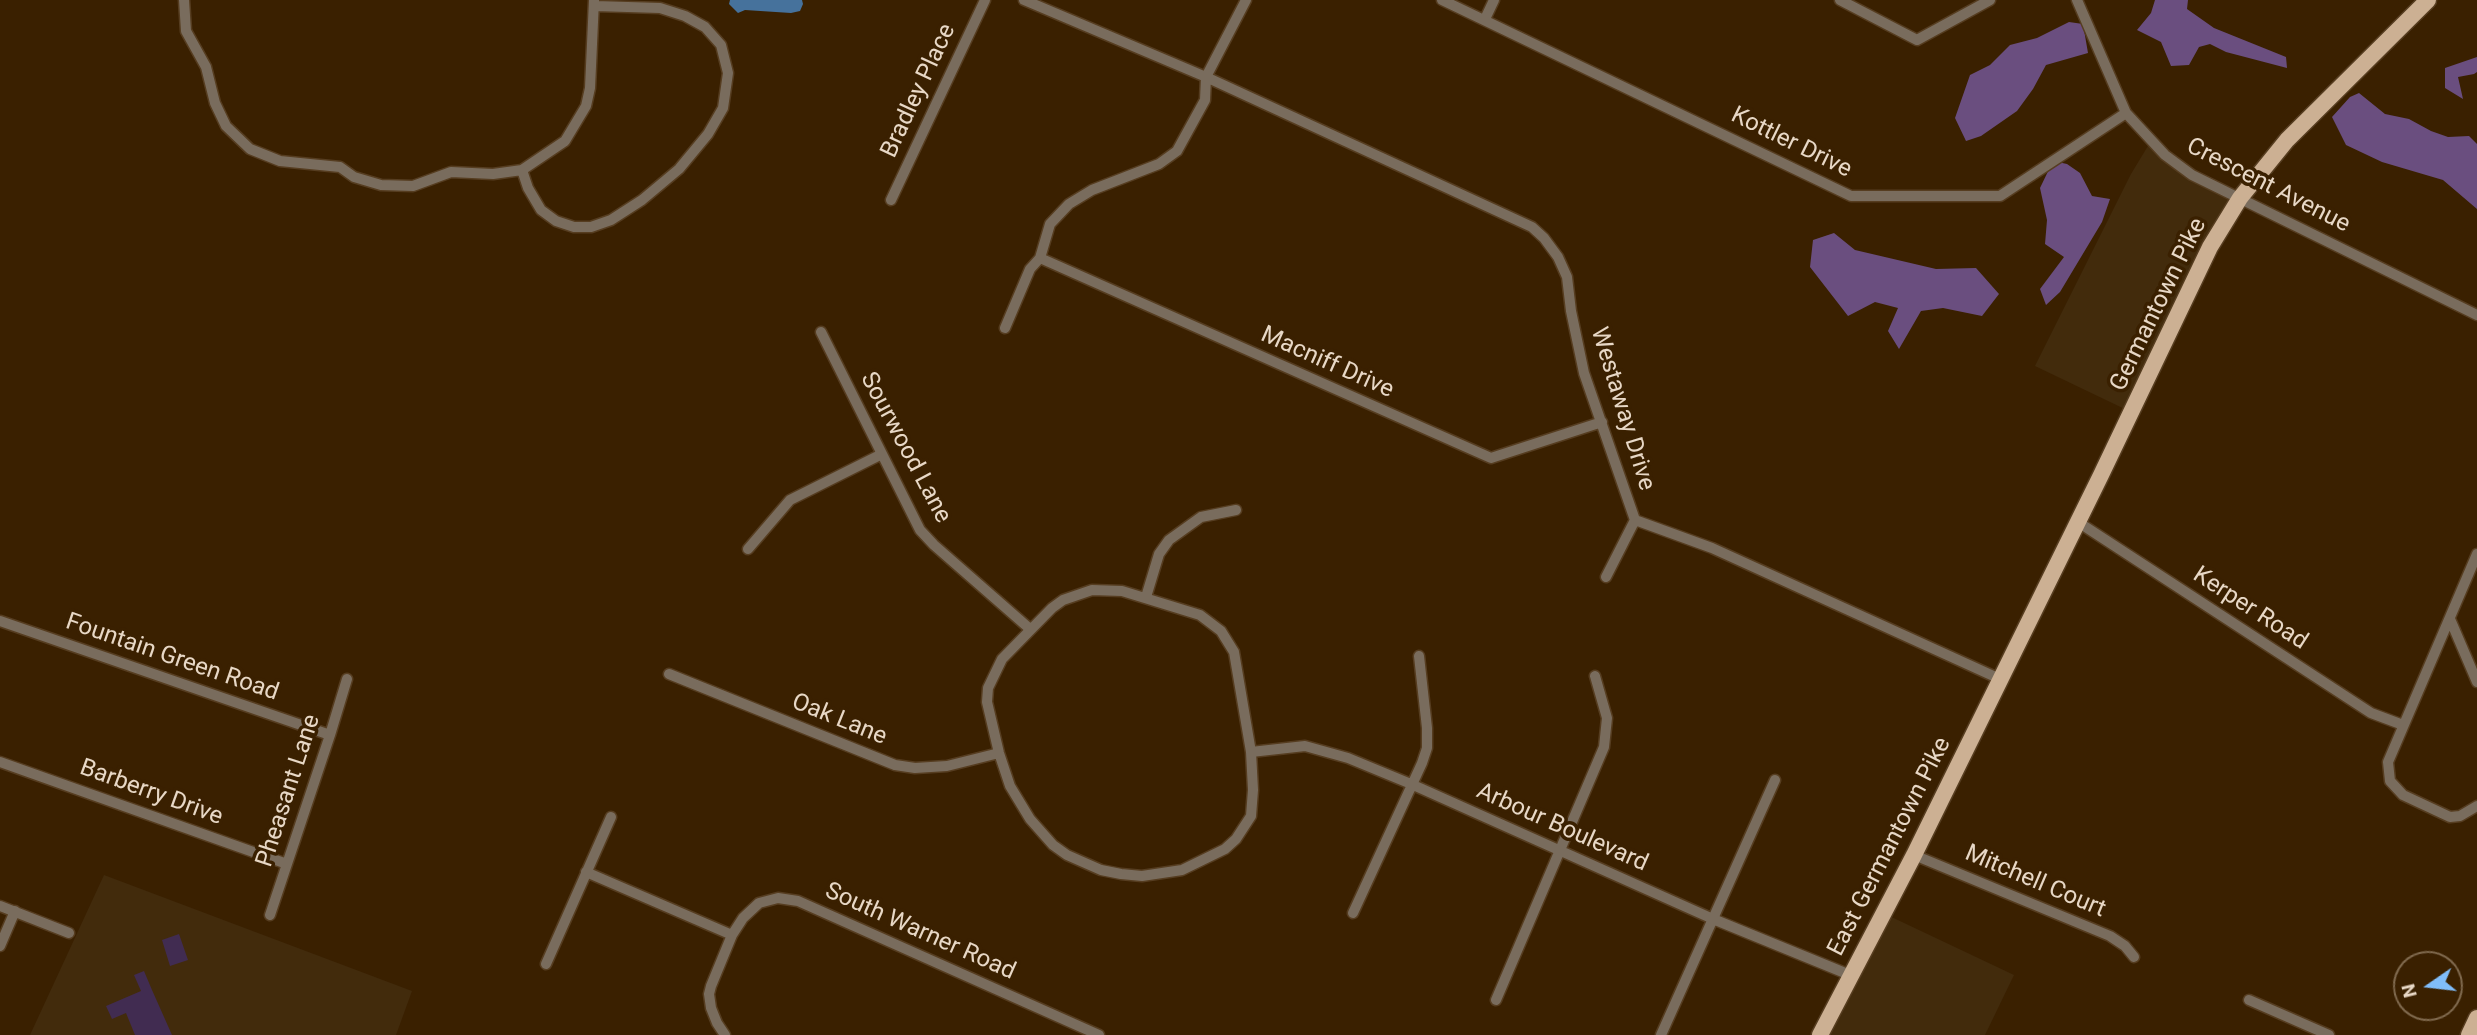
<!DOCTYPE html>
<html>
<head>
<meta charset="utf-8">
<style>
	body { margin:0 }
	#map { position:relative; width:2477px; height:1035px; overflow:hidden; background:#3a2000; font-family:Roboto,sans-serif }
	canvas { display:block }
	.north { position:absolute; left:2393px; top:951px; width:70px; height:70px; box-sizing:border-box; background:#3a2000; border:2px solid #806a4f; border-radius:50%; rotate:256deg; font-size:19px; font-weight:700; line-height:28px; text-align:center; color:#e8d8c6 }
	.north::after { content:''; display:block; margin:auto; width:24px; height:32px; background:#80bdfa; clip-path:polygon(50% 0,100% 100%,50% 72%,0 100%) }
</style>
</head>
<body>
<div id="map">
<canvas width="2477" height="1035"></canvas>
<div class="north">N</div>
</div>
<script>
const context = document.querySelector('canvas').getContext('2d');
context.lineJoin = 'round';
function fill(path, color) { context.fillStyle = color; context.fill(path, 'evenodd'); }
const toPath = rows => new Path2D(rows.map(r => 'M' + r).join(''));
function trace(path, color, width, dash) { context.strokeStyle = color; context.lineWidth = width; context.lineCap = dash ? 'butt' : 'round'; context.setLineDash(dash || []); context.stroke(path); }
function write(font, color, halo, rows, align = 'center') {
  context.font = font + ' Roboto,sans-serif'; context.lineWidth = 7; context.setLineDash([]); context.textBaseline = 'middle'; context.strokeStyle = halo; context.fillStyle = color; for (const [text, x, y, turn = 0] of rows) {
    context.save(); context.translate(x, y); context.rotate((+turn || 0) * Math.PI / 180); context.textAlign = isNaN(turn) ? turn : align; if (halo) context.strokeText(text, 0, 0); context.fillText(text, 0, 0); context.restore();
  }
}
const built = toPath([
	[2151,141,2165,155,2240,198,2131,412,2035,366,2131,174],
	[104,875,412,991,396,1035,30,1035],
	[1883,913,2014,975,1985,1035,1820,1035]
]);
const green = toPath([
	[179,934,188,960,170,966,162,940],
	[144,971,152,990,172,1035,135,1035,126,1013,112,1019,106,1006,141,991,134,975]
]);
const forest = toPath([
	[2155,0,2188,0,2187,9,2214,28,2286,57,2287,68,2226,52,2210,44,2199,47,2189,65,2171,66,2161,42,2137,30,2151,13],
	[2069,22,2083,24,2088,53,2046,65,2033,89,2017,111,1981,136,1966,141,1955,118,1970,75,1990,65,2010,45,2037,38],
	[2477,57,2477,72,2474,74,2458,77,2463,99,2445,88,2445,68],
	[2359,93,2385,114,2409,119,2431,131,2448,137,2469,136,2477,144,2477,209,2443,180,2382,162,2346,145,2332,117,2350,97],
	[2053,161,2067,164,2080,173,2092,196,2110,199,2102,222,2060,292,2046,305,2040,289,2064,257,2045,244,2047,220,2040,188],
	[1834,233,1855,250,1936,269,1976,268,1999,294,1982,316,1943,308,1921,311,1899,349,1888,331,1898,308,1875,302,1848,316,1810,267,1813,240]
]);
const water = toPath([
	[730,0,802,0,803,4,800,11,791,13,745,10,738,13,729,4]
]);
const minor = toPath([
	[184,0,186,31,206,67,215,103,226,126,250,149,280,161,340,167,354,177,381,185,413,186,451,172,493,174,522,170,565,141,586,106,590,88,594,0],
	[1024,0,1206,77,1532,227,1544,238,1558,257,1567,277,1571,311,1584,373,1635,520,1712,548,2000,679],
	[1442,0,1851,196,2000,196,2126,113],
	[1840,0,1917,40,1990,0],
	[2077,0,2126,113,2165,155,2192,175,2477,315],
	[1485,19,1494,0],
	[522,170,528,188,541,210,556,221,574,227,591,227,611,220,642,200,679,169,708,134,723,108,728,73,721,45,705,27,685,16,660,8,595,6],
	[891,200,985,0],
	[1040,258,1491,458,1602,422],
	[1005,328,1030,269,1040,258,1050,224,1069,204,1092,190,1159,164,1177,151,1205,100,1206,77,1246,0],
	[821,332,920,530,934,545,1030,629],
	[2078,522,2371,713,2403,725],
	[748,549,790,500,882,454],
	[2477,554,2388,762,2390,781,2403,795,2450,817,2460,816,2477,806],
	[1606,577,1635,520],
	[1092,590,1122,591,1200,615,1221,631,1234,652,1251,752,1253,790,1251,816,1236,839,1225,849,1182,870,1142,876,1121,874,1101,870,1067,855,1053,845,1030,819,1010,786,999,753,987,702,988,688,1002,659,1052,608,1063,600,1092,590],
	[1146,597,1159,554,1169,540,1201,517,1236,510],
	[2450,619,2477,682],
	[0,621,330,735],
	[669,674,895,765,915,768,947,766,999,753],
	[1251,752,1305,746,1348,758,1411,784,1713,919,1850,975],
	[0,762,287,864],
	[1914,855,2110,936,2125,946,2134,957],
	[586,872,732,935],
	[0,906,69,933],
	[1353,913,1422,763,1427,748,1427,728,1419,656],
	[270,915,330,735,347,679],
	[0,946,15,911],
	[546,964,611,817],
	[1496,1000,1604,747,1607,718,1595,676],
	[2249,1000,2329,1035],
	[725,1035,717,1023,711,1008,709,994,711,986,732,935,743,918,759,903,778,898,798,901,1099,1035],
	[1661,1035,1775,780]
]);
const primary = toPath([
	[1820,1035,1914,855,2101,475,2210,247,2240,198,2287,140,2428,0],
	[2469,1035,2477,1018]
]);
const streetNames = [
	["Bradley Place",919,91,-65],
	["Kottler Drive",1791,143,26],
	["Crescent Avenue",2268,186,27],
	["Germantown Pike",2159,305,-64],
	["Macniff Drive",1327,363,24],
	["Westaway Drive",1622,409,73],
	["Sourwood Lane",905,448,62],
	["Kerper Road",2250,609,33],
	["Fountain Green Road",172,658,19],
	["Oak Lane",839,720,22],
	["Pheasant Lane",289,791,-72],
	["Barberry Drive",151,793,20],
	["Arbour Boulevard",1562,828,24],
	["East Germantown Pike",1890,847,-63],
	["Mitchell Court",2035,882,23],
	["South Warner Road",920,932,24]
];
fill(built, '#422b0c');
fill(green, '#412c51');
fill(forest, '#6a4e7f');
fill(water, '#46729c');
trace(minor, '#563d20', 13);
trace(primary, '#563d20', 19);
trace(minor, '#796c5d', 10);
trace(primary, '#ccb093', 16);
write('24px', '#e8d8c6', '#3a2000', streetNames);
</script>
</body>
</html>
